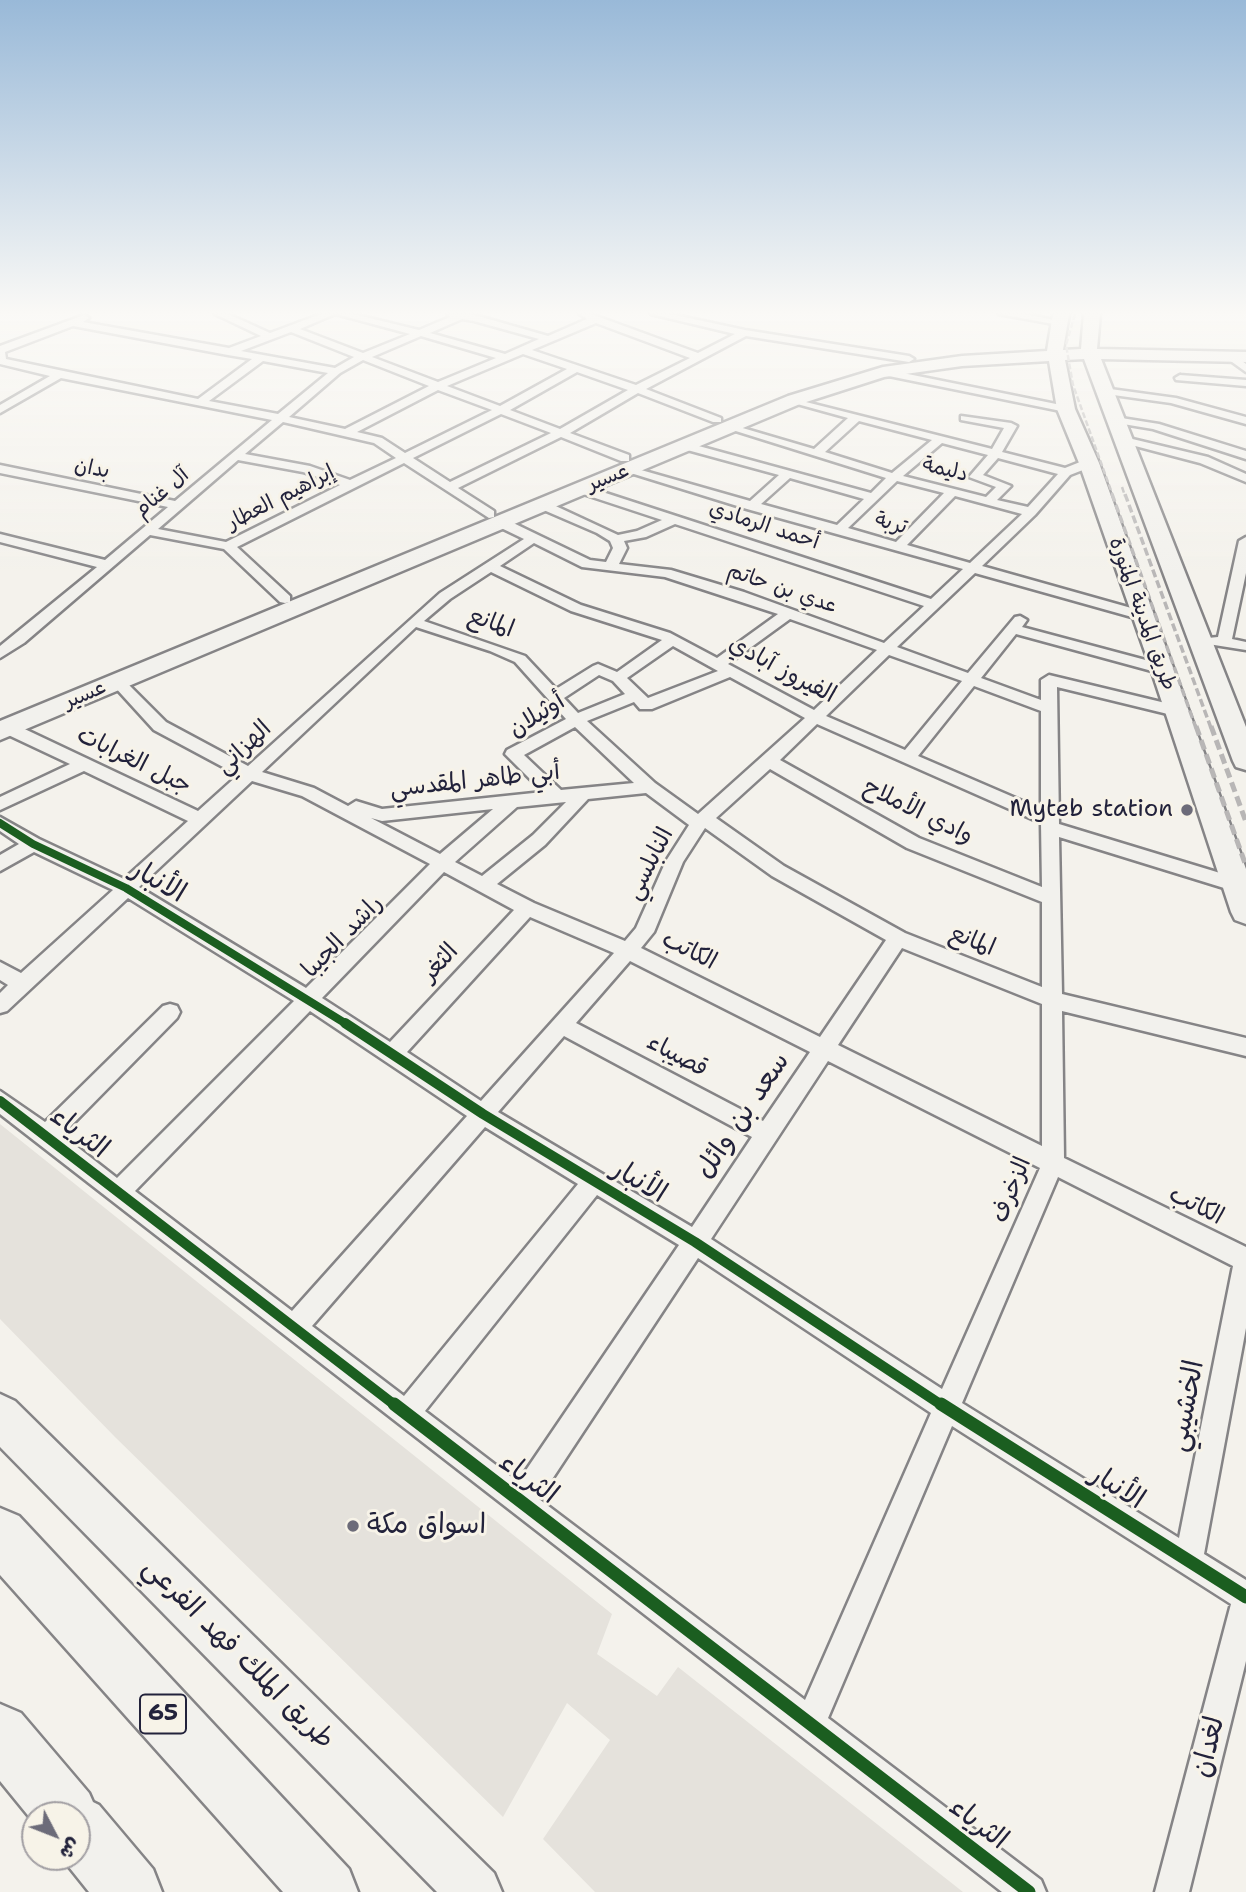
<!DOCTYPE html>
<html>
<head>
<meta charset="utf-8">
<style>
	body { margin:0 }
	#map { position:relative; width:1246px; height:1892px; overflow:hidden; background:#f4f2ec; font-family:"Shantell Sans","Playpen Sans Arabic",sans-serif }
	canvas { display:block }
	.north { position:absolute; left:21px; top:1801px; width:70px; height:70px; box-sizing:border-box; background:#f7f3e8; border:2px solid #a29fa3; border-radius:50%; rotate:132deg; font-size:19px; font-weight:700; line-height:28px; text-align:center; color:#22223b }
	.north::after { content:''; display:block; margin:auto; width:24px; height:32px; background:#6c6b79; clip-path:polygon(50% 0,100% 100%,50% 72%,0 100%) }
</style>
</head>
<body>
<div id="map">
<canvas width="1246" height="1892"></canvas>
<div class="north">ش</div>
</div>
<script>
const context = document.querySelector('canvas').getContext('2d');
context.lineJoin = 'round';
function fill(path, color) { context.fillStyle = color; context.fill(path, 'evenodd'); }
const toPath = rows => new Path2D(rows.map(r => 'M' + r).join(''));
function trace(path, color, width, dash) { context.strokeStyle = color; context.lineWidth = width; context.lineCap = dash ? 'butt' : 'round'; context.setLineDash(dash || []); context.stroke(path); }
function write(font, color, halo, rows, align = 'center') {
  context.font = font + ' "Shantell Sans","Playpen Sans Arabic",sans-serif'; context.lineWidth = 6; context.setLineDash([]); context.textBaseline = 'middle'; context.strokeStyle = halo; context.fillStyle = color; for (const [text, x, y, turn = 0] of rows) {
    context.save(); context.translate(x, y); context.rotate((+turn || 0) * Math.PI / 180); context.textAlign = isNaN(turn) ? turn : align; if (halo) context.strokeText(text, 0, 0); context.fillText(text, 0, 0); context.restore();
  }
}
const built = toPath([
	[0,1124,612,1614,597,1654,657,1696,678,1667,963,1892,595,1892,543,1839,610,1740,567,1703,503,1817,115,1437,0,1319]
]);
const street = toPath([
	[215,314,228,314,270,333,321,314,335,314,300,329,363,353,410,334,336,314,353,314,419,330,450,317,448,314,471,314,548,336,587,319,580,314,591,314,698,353,735,334,651,314,670,314,745,330,909,356,914,359,909,362,746,336,646,389,721,418,721,422,713,422,638,393,570,433,629,455,629,461,621,461,561,437,458,488,494,511,494,517,489,518,404,463,237,547,290,596,290,602,285,603,280,602,224,549,150,535,24,643,0,658,0,646,97,567,0,542,0,534,105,560,168,507,0,473,0,465,175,501,272,420,61,378,0,413,0,405,50,376,0,364,0,346,84,315,89,318,83,322,229,348,261,336,215,314],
	[462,319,474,321,539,339,505,354,430,333,462,319],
	[596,323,690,358,636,385,532,350,596,323],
	[73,326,228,355,252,359,198,399,6,359,5,352,73,326],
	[291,332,354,357,335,368,241,351,291,332],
	[421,336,496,358,438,382,372,357,421,336],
	[523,354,567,369,500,406,447,386,523,354],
	[363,360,429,386,345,429,289,417,340,373,363,360],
	[263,361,328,373,278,414,209,401,263,361],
	[577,372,628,390,560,429,510,410,577,372],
	[438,390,492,410,405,453,382,438,357,432,438,390],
	[501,414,551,433,450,482,413,458,501,414],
	[283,422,374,443,396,458,350,480,310,466,245,454,283,422],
	[238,460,303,472,340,485,226,542,158,529,238,460],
	[999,314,1025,314,1064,322,1059,325,999,314],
	[1232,354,1246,364,1246,372,1228,359,1227,357,1232,354],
	[883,369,1066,406,1072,409,1066,412,879,374,879,370,883,369],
	[1180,375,1246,380,1246,386,1176,380,1175,378,1180,375],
	[1103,388,1176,398,1246,417,1246,424,1171,403,1099,393,1099,389,1103,388],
	[790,398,992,449,1004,428,961,420,961,416,1011,423,1017,426,1002,452,1065,468,1085,460,1093,460,1093,466,1070,475,1035,515,982,566,1149,613,1149,619,1139,619,975,573,897,647,968,673,1015,617,1020,616,1027,620,1022,627,1168,666,1171,669,1163,674,1016,634,981,678,1041,700,1041,680,1049,675,1182,707,1184,711,1176,716,1057,687,1059,824,1243,880,1246,885,1243,890,1237,892,1059,837,1062,994,1246,1038,1246,1056,1062,1011,1064,1158,1246,1247,1246,1328,1204,1554,1246,1580,1246,1661,1189,1892,1155,1892,1231,1604,952,1426,828,1718,1041,1880,1046,1892,1002,1892,0,1114,0,1091,45,1122,163,1006,170,1004,177,1006,180,1012,177,1018,62,1135,117,1178,294,1001,128,898,7,1011,0,1013,0,993,8,985,0,980,0,962,21,973,113,890,34,852,0,871,0,855,19,844,0,831,0,817,39,839,124,879,188,821,84,771,0,810,0,797,70,764,2,732,0,728,2,724,14,724,198,811,238,775,154,730,113,685,110,682,113,679,123,679,166,722,248,766,440,593,524,539,495,525,495,519,505,519,590,560,606,562,613,548,610,541,597,533,539,508,539,502,547,502,618,535,637,531,662,520,577,492,577,486,581,485,931,599,963,569,747,509,621,470,627,466,750,501,779,475,680,448,678,446,684,442,871,493,886,478,723,427,729,424,814,449,848,418,790,402,790,398],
	[859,421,932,440,892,473,825,452,859,421],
	[942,443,988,455,969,477,996,487,986,497,903,476,942,443],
	[998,458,1058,474,1028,507,997,500,1011,486,983,475,998,458],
	[790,478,864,499,837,525,761,504,790,478],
	[897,481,944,493,896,542,848,528,897,481],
	[955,496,1022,514,970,563,907,545,955,496],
	[675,524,924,606,884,643,744,592,671,570,619,564,627,548,624,541,646,537,675,524],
	[534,543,582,567,665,577,778,614,717,658,670,633,581,605,500,566,534,543],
	[491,572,571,611,662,640,617,672,598,664,593,666,556,689,525,656,424,621,450,599,491,572],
	[790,619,877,650,814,710,728,664,790,619],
	[416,627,490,651,515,662,566,719,507,750,505,754,543,792,382,809,356,801,348,806,314,788,262,772,416,627],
	[673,646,718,671,648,698,627,678,673,646],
	[889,655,962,681,905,750,826,716,889,655],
	[599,675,613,681,625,694,578,713,564,698,599,675],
	[730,677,805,718,698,814,655,783,587,721,634,702,640,709,652,709,730,677],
	[974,686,1041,711,1041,809,918,756,974,686],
	[817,724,1041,823,1042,887,919,838,780,760,817,724],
	[575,727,634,783,561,790,524,755,575,727],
	[770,769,907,848,1042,902,1042,987,905,933,784,866,716,818,770,769],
	[252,781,302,796,430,864,306,988,139,887,252,781],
	[646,793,689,825,666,861,636,928,625,941,534,903,497,884,545,845,588,799,646,793],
	[566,802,533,835,482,876,455,862,517,807,566,802],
	[493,809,440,854,371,818,382,821,493,809],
	[705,828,772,876,886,940,820,1037,641,948,654,932,683,862,705,828],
	[444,872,514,910,390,1042,322,998,444,872],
	[530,917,614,953,481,1101,407,1052,530,917],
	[902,948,1042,1004,1042,1146,838,1045,902,948],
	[630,961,810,1052,763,1121,576,1023,630,961],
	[310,1011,467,1116,292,1311,135,1191,310,1011],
	[564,1036,752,1137,692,1227,498,1112,564,1036],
	[828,1061,1040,1168,942,1389,711,1239,828,1061],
	[485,1127,578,1184,404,1396,312,1326,485,1127],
	[1058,1177,1233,1266,1179,1538,962,1403,1058,1177],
	[597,1195,679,1245,518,1482,425,1411,597,1195],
	[698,1258,931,1413,805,1700,539,1499,698,1258],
	[1115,417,1159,424,1246,451,1246,459,1153,429,1111,422,1111,418,1115,417],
	[1124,437,1208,457,1246,474,1246,482,1200,463,1120,442,1118,440,1124,437],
	[1246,537,1246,573,1232,639,1246,642,1246,650,1208,644,1206,641,1208,638,1218,637,1239,541,1246,537]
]);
const primary = toPath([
	[1053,314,1069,314,1063,350,1081,349,1084,314,1100,314,1097,349,1246,352,1246,362,1101,359,1246,727,1246,770,1236,767,1233,761,1084,359,1065,360,1075,409,1099,463,1246,869,1246,924,1235,920,1231,912,1151,669,1079,463,1057,409,1049,361,962,366,884,377,800,404,0,740,0,721,788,396,883,367,962,356,1047,351,1053,314],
	[0,1394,15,1401,494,1873,502,1892,437,1892,0,1447,0,1394]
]);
const highway = toPath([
	[0,1508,19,1516,349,1869,358,1892,283,1892,0,1575,0,1508],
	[0,1704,21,1713,89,1793,93,1802,99,1805,153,1869,162,1892,89,1892,61,1857,77,1857,77,1815,35,1815,35,1824,0,1781,0,1704]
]);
const railFar2 = toPath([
	[1075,314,1066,345,1073,385,1113,496],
	[1122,487,1125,496]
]);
const railFar1 = toPath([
	[1112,494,1196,728],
	[1125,494,1211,728]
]);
const rail = toPath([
	[1196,726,1246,866],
	[1211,726,1246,822]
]);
const cyclewayFar2 = toPath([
	[0,823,33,844,126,888,348,1025]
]);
const cyclewayFar1 = toPath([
	[345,1023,483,1114,695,1242,943,1406],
	[0,1101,396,1406]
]);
const cycleway = toPath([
	[394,1404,1029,1892],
	[941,1404,1246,1597]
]);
const markers = [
	[1187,810,7,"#6c6b79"],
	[353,1526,7,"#6c6b79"]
];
const farStreetnames = [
	["بدان",92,469,11],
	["دليمة",945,470,14],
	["عسير",608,478,-22],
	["آل غنام",162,493,-40],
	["إبراهيم العطار",281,498,-27],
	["تربة",891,524,16],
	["أحمد الرمادي",764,526,18],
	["عدي بن حاتم",782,589,19],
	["طريق المدينة المنورة",1142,614,70],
	["عسير",85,695,-23]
];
const shields = [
	[163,1714,46]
];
const shieldNames = [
	["65",163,1714]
];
const streetNames = [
	["المانع",491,623,20],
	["الفيروز آبادي",782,670,28],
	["أوثيلان",537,716,-32],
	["الهزاني",244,748,-43],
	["جبل الغرابات",134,761,26],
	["أبي طاهر المقدسي",475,781,-6],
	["وادي الأملاح",918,812,26],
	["النابلسي",650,864,-63],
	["راشد الجيبا",343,937,-46],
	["المانع",972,941,22],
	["الكاتب",689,951,27],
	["الثغر",440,963,-47],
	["قصيباء",677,1056,28],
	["الزخرف",1012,1190,-68],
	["الكاتب",1196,1206,27]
];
const poiNames = [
	["Myteb station",1173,810]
];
const nearStreetnames = [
	["الأنبار",158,882,30],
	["سعد بن وائل",743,1116,-56],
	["الثرياء",79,1133,38],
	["الأنبار",639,1182,31],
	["الخشيبي",1187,1406,-79],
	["الثرياء",528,1479,37],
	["الأنبار",1117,1488,32],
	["طريق الملك فهد الفرعي",238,1654,45],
	["لغدان",1209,1747,-76],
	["الثرياء",978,1824,38]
];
const nearPoinames = [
	["اسواق مكة",367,1526]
];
fill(built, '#e5e2dc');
trace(street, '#858486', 5);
trace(primary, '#858486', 5);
trace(highway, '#858486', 5);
fill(street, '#f2f1ed');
fill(primary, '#f2f1ed');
fill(highway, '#f2f1ed');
trace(railFar2, '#b8b6b6', 2.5, [6, 2.5]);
trace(railFar1, '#b8b6b6', 3.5, [8, 3.5]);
trace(rail, '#b8b6b6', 5, [10, 5]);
trace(cyclewayFar2, '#1b5e20', 8);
trace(cyclewayFar1, '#1b5e20', 10);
trace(cycleway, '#1b5e20', 13);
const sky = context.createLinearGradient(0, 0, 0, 579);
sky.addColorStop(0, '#99b9d8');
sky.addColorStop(0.54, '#faf9f6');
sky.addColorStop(1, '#faf9f600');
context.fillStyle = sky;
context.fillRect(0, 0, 1246, 579);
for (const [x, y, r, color] of markers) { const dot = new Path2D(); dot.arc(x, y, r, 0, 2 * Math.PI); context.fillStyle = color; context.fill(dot); trace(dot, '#f7f3e8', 2.5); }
write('21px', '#22223b', '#f7f3e8', farStreetnames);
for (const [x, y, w] of shields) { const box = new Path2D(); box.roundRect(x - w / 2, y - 19.5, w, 39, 5); context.fillStyle = '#f7f3e8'; context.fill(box); trace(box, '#22223b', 2); }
write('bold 23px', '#22223b', null, shieldNames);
write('24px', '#22223b', '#f7f3e8', streetNames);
write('24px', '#22223b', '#f7f3e8', poiNames, 'right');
write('28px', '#22223b', '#f7f3e8', nearStreetnames);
write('28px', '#22223b', '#f7f3e8', nearPoinames, 'left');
</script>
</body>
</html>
